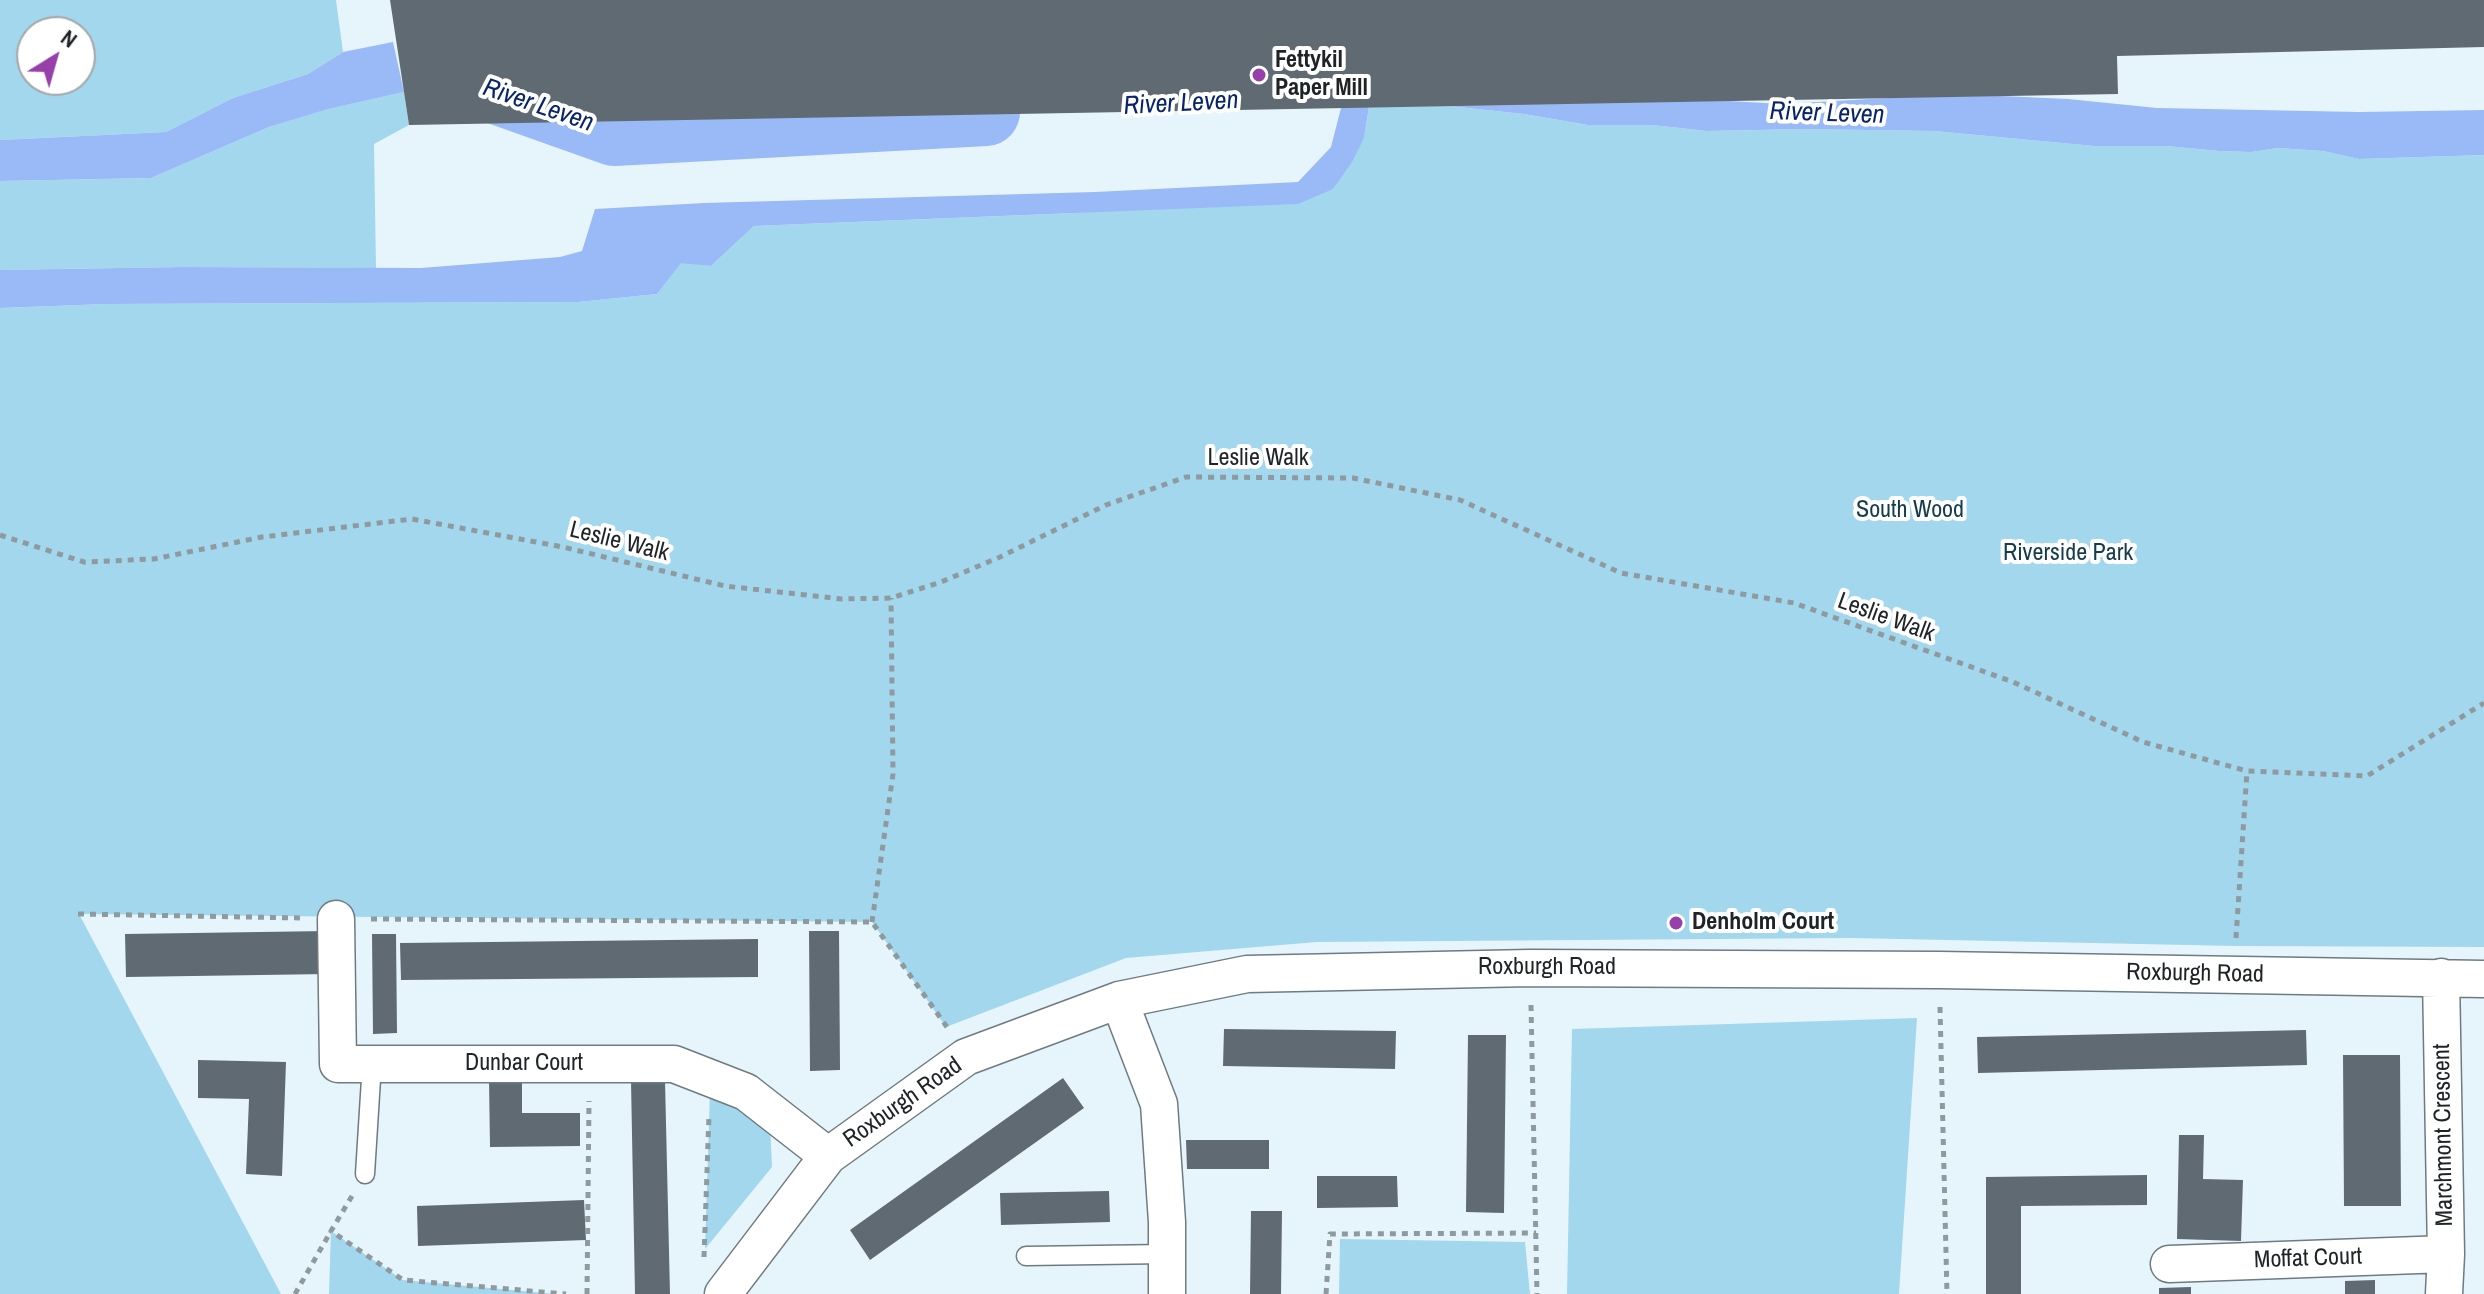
<!DOCTYPE html>
<html>
<head>
<meta charset="utf-8">
<style>
	body { margin:0 }
	#map { position:relative; width:2484px; height:1294px; overflow:hidden; background:#e6f5fc; font-family:"Archivo Narrow",sans-serif }
	canvas { display:block }
	.north { position:absolute; left:16px; top:16px; width:80px; height:80px; box-sizing:border-box; background:#fff; border:2px solid #a5a7a8; border-radius:50%; rotate:37deg; font-size:22px; font-weight:700; line-height:32px; text-align:center; color:#1e2325 }
	.north::after { content:''; display:block; margin:auto; width:28px; height:36px; background:#973fab; clip-path:polygon(50% 0,100% 100%,50% 72%,0 100%) }
</style>
</head>
<body>
<div id="map">
<canvas width="2484" height="1294"></canvas>
<div class="north">N</div>
</div>
<script>
const context = document.querySelector('canvas').getContext('2d');
context.lineJoin = 'round';
function fill(path, color) { context.fillStyle = color; context.fill(path, 'evenodd'); }
const toPath = rows => new Path2D(rows.map(r => 'M' + r).join(''));
function trace(path, color, width, dash) { context.strokeStyle = color; context.lineWidth = width; context.lineCap = dash ? 'butt' : 'round'; context.setLineDash(dash || []); context.stroke(path); }
function write(font, color, halo, rows, align = 'center') {
  context.font = font + ' "Archivo Narrow",sans-serif'; context.lineWidth = 8; context.setLineDash([]); context.textBaseline = 'middle'; context.strokeStyle = halo; context.fillStyle = color; for (const [text, x, y, turn = 0] of rows) {
    context.save(); context.translate(x, y); context.rotate((+turn || 0) * Math.PI / 180); context.textAlign = isNaN(turn) ? turn : align; if (halo) context.strokeText(text, 0, 0); context.fillText(text, 0, 0); context.restore();
  }
}
const green = toPath([
	[0,0,336,0,343,52,308,74,233,98,166,132,0,140],
	[32,32,80,32,80,80,32,80],
	[404,92,409,125,374,144,376,268,182,267,0,270,0,181,151,178,269,127,327,109],
	[1370,100,1402,101,1524,114,1588,125,1652,125,1707,131,1804,129,1934,131,2094,146,2166,146,2219,151,2251,152,2278,148,2323,151,2359,159,2484,155,2484,947,2236,946,1851,938,1317,942,1126,958,946,1027,872,922,79,914,281,1294,0,1294,0,308,106,304,578,302,657,294,681,262,711,266,754,226,1076,213,1333,189,1364,138],
	[1917,1018,1899,1294,1567,1294,1572,1029],
	[710,1090,770,1123,772,1167,705,1249],
	[331,1231,403,1280,555,1294,329,1294],
	[1340,1239,1525,1242,1530,1294,1339,1294]
]);
const water = toPath([
	[393,42,404,92,328,109,269,127,151,178,0,181,0,140,166,132,233,98,308,74,343,52],
	[1332,62,1624,95,1782,104,1958,94,2068,99,2157,108,2359,112,2484,110,2484,155,2359,159,2323,151,2278,148,2251,152,2219,151,2166,146,2094,146,1934,131,1803,129,1707,131,1652,125,1588,125,1524,114,1402,101,1370,100,1364,138,1352,162,1333,189,1298,204,754,226,711,266,681,263,657,294,578,302,106,304,0,308,0,270,182,267,421,268,560,257,582,251,595,209,704,203,1095,192,1298,182,1331,147,1341,108]
]);
const river = toPath([
	[496,90,614,132,986,112]
]);
const building = toPath([
	[390,0,2484,0,2484,47,2117,56,2118,94,409,125],
	[327,931,328,974,126,977,125,934],
	[809,931,839,931,840,1070,810,1071],
	[372,934,396,934,397,1033,373,1034],
	[758,939,758,977,401,980,400,943],
	[1224,1029,1396,1031,1395,1069,1223,1066],
	[2306,1030,2307,1065,1978,1073,1977,1037],
	[1468,1035,1506,1035,1504,1213,1466,1212],
	[2343,1055,2400,1055,2401,1206,2344,1206],
	[198,1060,286,1062,282,1176,246,1174,249,1099,198,1098],
	[1063,1078,1084,1108,870,1260,850,1230],
	[489,1080,522,1080,522,1113,580,1113,580,1146,490,1147],
	[631,1081,665,1081,670,1294,635,1294],
	[2179,1135,2204,1135,2203,1179,2243,1180,2241,1241,2177,1239],
	[1186,1140,1269,1140,1269,1169,1187,1169],
	[2147,1175,2147,1205,2021,1206,2021,1294,1986,1294,1986,1177],
	[1317,1176,1397,1176,1398,1207,1317,1208],
	[1109,1191,1110,1222,1001,1225,1000,1193],
	[584,1200,586,1240,418,1246,417,1206],
	[1251,1211,1282,1211,1281,1294,1250,1294],
	[2375,1280,2375,1294,2345,1294,2345,1281],
	[2191,1287,2191,1294,2159,1294,2159,1288]
]);
const path = toPath([
	[0,535,84,562,154,559,262,537,412,519,563,547,725,586,842,599,891,598,941,582,1000,557,1106,505,1186,477,1353,478,1460,500,1621,573,1794,603,2013,682,2143,742,2247,771,2367,776,2484,703],
	[78,914,301,918],
	[371,919,872,922,947,1027],
	[872,922,893,774,891,598],
	[2236,938,2247,771],
	[1531,1005,1537,1294],
	[1940,1007,1947,1294],
	[352,1196,331,1231,403,1280,566,1294],
	[704,1257,709,1115],
	[295,1294,331,1231],
	[587,1294,589,1101],
	[1326,1294,1330,1234,1536,1233]
]);
const service = toPath([
	[365,1174,372,1063],
	[1026,1256,1167,1254]
]);
const minor = toPath([
	[336,919,338,1064,674,1064,746,1092,828,1156],
	[2441,977,2446,1254,2444,1294],
	[1119,1000,1159,1104,1167,1222,1167,1294],
	[2169,1264,2446,1254],
	[723,1294,828,1156,966,1057,1119,1000,1247,974,1530,968,1939,970,2484,979]
]);
const markers = [
	[1259,75,8,"#973fab"],
	[1676,923,8,"#973fab"]
];
const poiNames = [
	["Fettykil",1275,61],
	["Paper Mill",1275,89],
	["Denholm Court",1692,923]
];
const streetNames = [
	["Leslie Walk",1258,459],
	["Leslie Walk",619,542,14],
	["Leslie Walk",1886,618,20],
	["Roxburgh Road",1547,968],
	["Roxburgh Road",2195,974,1],
	["Dunbar Court",524,1064],
	["Roxburgh Road",903,1103,-35],
	["Marchmont Crescent",2444,1135,-91],
	["Moffat Court",2308,1259,-2]
];
const parkNames = [
	["South Wood",1910,511],
	["Riverside Park",2068,554]
];
const waterNames = [
	["River Leven",1181,104,-3],
	["River Leven",538,106,19],
	["River Leven",1827,114,2]
];
fill(green, '#a3d7ed');
fill(water, '#99b9f7');
trace(river, '#99b9f7', 68);
fill(building, '#606a73');
trace(service, '#6e7b81', 21);
trace(minor, '#6e7b81', 39);
trace(path, '#8f9a9f', 5, [6, 6]);
trace(service, '#fff', 18);
trace(minor, '#fff', 36);
for (const [x, y, r, color] of markers) { const dot = new Path2D(); dot.arc(x, y, r, 0, 2 * Math.PI); context.fillStyle = color; context.fill(dot); trace(dot, '#fff', 3); }
write('bold 24px', '#1e2325', '#fff', poiNames, 'left');
write('24px', '#1e2325', '#fff', streetNames);
write('24px', '#153c4b', '#fff', parkNames);
write('italic 26px', '#08246a', '#fff', waterNames);
</script>
</body>
</html>
